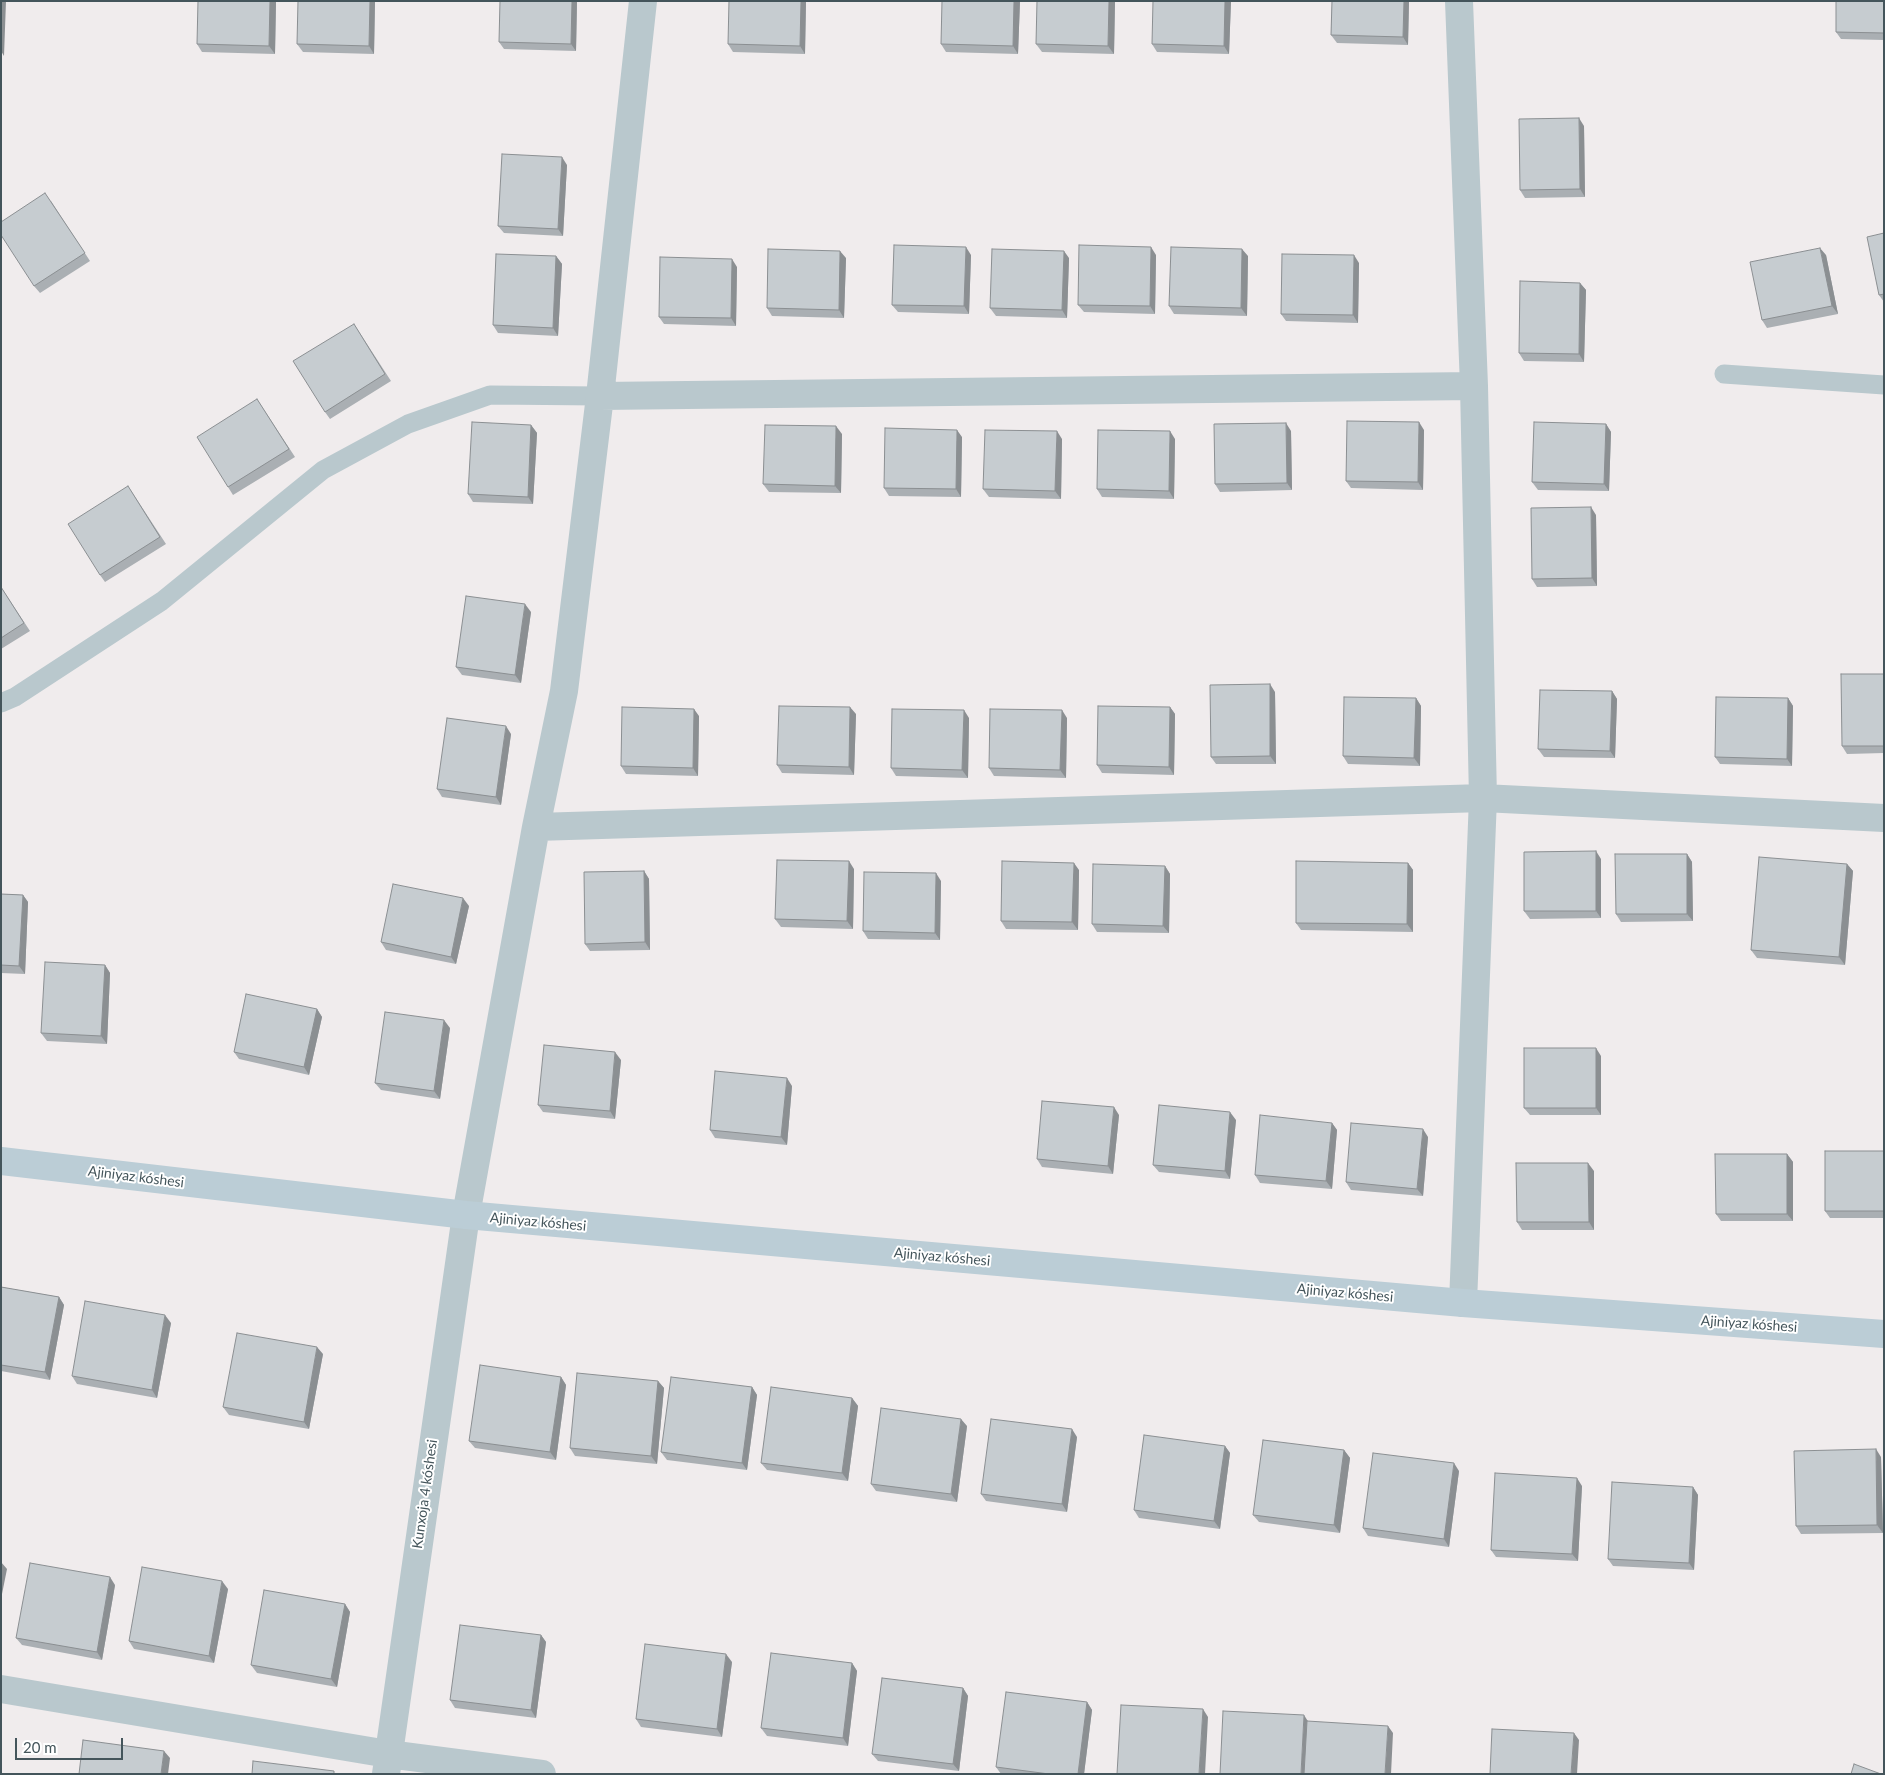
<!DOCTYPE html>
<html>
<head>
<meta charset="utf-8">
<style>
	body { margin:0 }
	#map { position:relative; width:1885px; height:1775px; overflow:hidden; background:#f0eced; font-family:Lato,sans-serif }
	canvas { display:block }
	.frame { position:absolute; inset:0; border:2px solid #44555b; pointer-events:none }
	.scale { position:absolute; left:15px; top:1738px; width:108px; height:22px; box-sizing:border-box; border:2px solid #44555b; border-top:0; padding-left:6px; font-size:15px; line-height:18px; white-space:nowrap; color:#44555b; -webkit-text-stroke:4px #fff; paint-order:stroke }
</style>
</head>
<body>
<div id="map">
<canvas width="1885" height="1775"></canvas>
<div class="frame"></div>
<div class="scale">20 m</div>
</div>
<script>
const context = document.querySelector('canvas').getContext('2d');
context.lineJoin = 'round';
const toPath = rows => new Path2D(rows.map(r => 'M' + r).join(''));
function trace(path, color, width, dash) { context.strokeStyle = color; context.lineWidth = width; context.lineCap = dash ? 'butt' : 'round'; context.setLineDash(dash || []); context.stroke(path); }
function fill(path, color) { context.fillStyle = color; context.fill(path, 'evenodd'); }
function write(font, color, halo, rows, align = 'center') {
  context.font = font + ' Lato,sans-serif'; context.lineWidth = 4; context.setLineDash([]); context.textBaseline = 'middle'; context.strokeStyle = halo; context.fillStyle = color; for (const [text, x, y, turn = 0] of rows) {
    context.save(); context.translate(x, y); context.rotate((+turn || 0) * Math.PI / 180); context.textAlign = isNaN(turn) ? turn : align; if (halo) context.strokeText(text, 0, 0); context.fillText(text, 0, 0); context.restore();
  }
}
const lane = toPath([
	[1724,374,1884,385],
	[1,703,15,697,162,601,323,470,408,424,490,395,600,396]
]);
const street = toPath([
	[1459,1,1474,386,1483,798,1463,1303],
	[600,396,1474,386],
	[536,827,1483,798,1884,818],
	[1,1689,388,1754,542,1774],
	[386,1774,466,1215,536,827,564,691,600,396,643,1]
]);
const secondary = toPath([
	[1,1161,466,1215,1463,1303,1884,1334]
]);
const wall = toPath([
	[276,1,275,54,202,52,197,44],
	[375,1,374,54,303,52,297,44],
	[577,1,576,51,504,49,499,42],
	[806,1,805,54,733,52,728,44],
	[1020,1,1018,54,946,52,941,44],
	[1115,1,1114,54,1042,52,1036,44],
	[1231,1,1229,54,1157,52,1152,44],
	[1332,1,1409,1,1408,45,1337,43,1331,35],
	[1884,1,1884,40,1841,39,1836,32],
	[1584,126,1585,197,1525,198,1520,190],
	[567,165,563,236,504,233,498,226],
	[51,201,90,261,40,293,34,286],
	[1884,233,1884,302,1879,295],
	[971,255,969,314,898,312,892,305],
	[1156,255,1155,314,1084,312,1078,305],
	[1826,255,1838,314,1767,328,1762,320],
	[556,256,562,264,558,336,498,333,493,325],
	[1248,256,1247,316,1174,314,1169,306],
	[846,258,844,318,772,316,767,308],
	[1069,258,1067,318,996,316,990,308],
	[1359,263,1358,323,1286,321,1281,314],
	[737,267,736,326,664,324,659,317],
	[1580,283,1586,290,1584,362,1524,361,1519,353],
	[354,324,391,381,330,419,325,412],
	[257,399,295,457,233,495,228,487],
	[1606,424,1611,432,1609,491,1538,490,1532,482],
	[531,425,537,433,533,504,473,502,468,494],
	[1424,430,1423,490,1351,488,1346,481],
	[1291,431,1292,490,1220,492,1215,484],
	[842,434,841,493,769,492,763,484],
	[962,437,961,497,889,496,884,488],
	[1062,439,1061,499,989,497,983,489],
	[1175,439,1174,499,1102,497,1097,489],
	[128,486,166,544,105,582,100,575],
	[1596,515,1597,586,1537,587,1532,579],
	[1,587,30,631,1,649],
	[531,612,521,683,462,675,456,667],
	[1884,674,1884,753,1847,754,1842,746],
	[1612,691,1617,699,1615,758,1544,757,1538,749],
	[1275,692,1276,764,1216,764,1211,757],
	[1416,698,1421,706,1420,766,1348,764,1343,756],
	[1788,698,1793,706,1792,766,1720,764,1715,757],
	[1170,707,1175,714,1174,775,1102,773,1097,765],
	[856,714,854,775,782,773,777,765],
	[699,716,698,776,626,774,621,766],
	[969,718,968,778,896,776,891,768],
	[1067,718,1066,778,994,776,989,768],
	[511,734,501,805,442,797,437,789],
	[1687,854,1692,862,1693,921,1621,922,1616,914],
	[1601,859,1601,918,1530,919,1524,911],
	[1408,863,1413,870,1413,932,1301,930,1296,923],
	[1847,864,1853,871,1845,965,1757,958,1751,950],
	[1165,866,1170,874,1169,933,1097,932,1092,924],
	[854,869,853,929,781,927,775,919],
	[1079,870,1078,930,1006,929,1001,921],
	[644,871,649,879,650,950,590,951,585,944],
	[941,881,940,940,868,939,863,931],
	[1,894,23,895,28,902,25,974,1,973],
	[469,906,456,964,386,950,381,942],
	[105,965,110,973,107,1044,47,1041,41,1033],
	[317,1009,322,1017,309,1075,239,1059,234,1052],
	[450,1028,440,1099,381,1090,375,1083],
	[1601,1056,1601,1115,1530,1115,1524,1108],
	[621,1060,615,1119,543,1112,538,1105],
	[792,1086,787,1145,715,1138,710,1130],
	[1119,1115,1113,1174,1042,1167,1037,1159],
	[1236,1120,1230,1179,1159,1172,1153,1165],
	[1332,1123,1337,1130,1332,1189,1260,1183,1255,1175],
	[1428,1137,1423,1196,1351,1190,1346,1182],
	[1884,1151,1884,1218,1830,1218,1825,1211],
	[1787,1154,1793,1162,1793,1221,1721,1221,1716,1214],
	[1594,1171,1594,1230,1522,1230,1517,1222],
	[1,1287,59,1297,64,1305,50,1380,1,1371],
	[171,1323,157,1398,77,1384,72,1376],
	[323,1354,309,1429,229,1415,223,1407],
	[561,1377,566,1385,556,1460,475,1448,469,1441],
	[658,1381,664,1388,657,1464,575,1456,570,1448],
	[752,1387,757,1395,747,1470,667,1460,661,1452],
	[852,1398,858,1406,848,1481,767,1470,761,1463],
	[967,1426,957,1502,876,1491,871,1484],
	[1077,1437,1067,1512,986,1501,981,1494],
	[1225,1446,1230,1453,1220,1529,1139,1518,1134,1510],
	[1344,1450,1350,1458,1340,1533,1259,1522,1253,1515],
	[1881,1457,1883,1533,1801,1534,1796,1526],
	[1459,1471,1449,1547,1368,1536,1363,1528],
	[1582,1486,1578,1561,1496,1557,1491,1550],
	[1693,1487,1698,1495,1694,1570,1613,1566,1608,1559],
	[115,1585,102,1660,22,1645,16,1638],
	[228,1589,214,1663,134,1649,129,1641],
	[345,1604,350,1612,337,1687,257,1673,251,1665],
	[541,1635,546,1642,536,1718,455,1708,450,1700],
	[732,1662,722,1737,641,1727,636,1719],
	[852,1663,857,1671,848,1746,767,1736,761,1728],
	[963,1688,968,1696,959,1771,878,1761,872,1754],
	[1087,1702,1092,1710,1084,1774,1001,1774,996,1767]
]);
const shadedWall = toPath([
	[1,1,6,1,4,56,1,51],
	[270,1,276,1,275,54,269,46],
	[370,1,375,1,374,54,369,46],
	[572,1,577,1,576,51,571,44],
	[801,1,806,1,805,54,800,46],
	[1014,1,1020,1,1018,54,1013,46],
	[1109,1,1115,1,1114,54,1108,46],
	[1225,1,1231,1,1229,54,1224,46],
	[1404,1,1409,1,1408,45,1403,37],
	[1579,118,1584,126,1585,197,1580,189],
	[562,157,567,165,563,236,558,229],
	[966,247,971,255,969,314,964,306],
	[1151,247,1156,255,1155,314,1150,306],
	[1820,248,1826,255,1838,314,1832,306],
	[1242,249,1248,256,1247,316,1241,308],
	[840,251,846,258,844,318,839,310],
	[1064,251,1069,258,1067,318,1062,310],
	[1354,255,1359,263,1358,323,1353,315],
	[556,256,562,264,558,336,553,328],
	[732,259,737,267,736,326,731,318],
	[1580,283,1586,290,1584,362,1579,354],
	[1419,422,1424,430,1423,490,1418,482],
	[1286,423,1291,431,1292,490,1287,483],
	[1606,424,1611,432,1609,491,1604,484],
	[531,425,537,433,533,504,528,497],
	[836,426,842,434,841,493,835,486],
	[957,430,962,437,961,497,956,489],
	[1057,431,1062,439,1061,499,1055,491],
	[1170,431,1175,439,1174,499,1169,491],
	[1591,507,1596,515,1597,586,1592,578],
	[525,604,531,612,521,683,515,675],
	[1270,684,1275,692,1276,764,1270,756],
	[1612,691,1617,699,1615,758,1610,751],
	[1416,698,1421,706,1420,766,1414,758],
	[1788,698,1793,706,1792,766,1787,759],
	[850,707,856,714,854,775,849,767],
	[1170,707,1175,714,1174,775,1169,767],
	[694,709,699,716,698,776,693,768],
	[964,710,969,718,968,778,962,770],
	[1062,710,1067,718,1066,778,1060,770],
	[506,726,511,734,501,805,496,797],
	[1596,851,1601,859,1601,918,1596,911],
	[1687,854,1692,862,1693,921,1687,914],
	[849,861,854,869,853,929,847,921],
	[1074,863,1079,870,1078,930,1072,922],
	[1408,863,1413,870,1413,932,1407,924],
	[1847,864,1853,871,1845,965,1839,957],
	[1165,866,1170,874,1169,933,1163,926],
	[644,871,649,879,650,950,645,942],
	[936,873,941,881,940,940,935,933],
	[23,895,28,902,25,974,19,966],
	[463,898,469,906,456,964,451,957],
	[105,965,110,973,107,1044,101,1036],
	[317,1009,322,1017,309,1075,304,1067],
	[444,1020,450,1028,440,1099,434,1091],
	[1596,1048,1601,1056,1601,1115,1596,1108],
	[615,1052,621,1060,615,1119,610,1111],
	[787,1078,792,1086,787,1145,781,1137],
	[1114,1107,1119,1115,1113,1174,1108,1166],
	[1230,1112,1236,1120,1230,1179,1225,1171],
	[1332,1123,1337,1130,1332,1189,1326,1181],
	[1423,1129,1428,1137,1423,1196,1417,1189],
	[1787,1154,1793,1162,1793,1221,1787,1214],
	[1588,1163,1594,1171,1594,1230,1589,1222],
	[59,1297,64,1305,50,1380,45,1372],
	[165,1315,171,1323,157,1398,152,1390],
	[317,1347,323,1354,309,1429,304,1422],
	[561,1377,566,1385,556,1460,550,1452],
	[658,1381,664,1388,657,1464,651,1456],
	[752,1387,757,1395,747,1470,742,1463],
	[852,1398,858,1406,848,1481,842,1473],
	[961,1419,967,1426,957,1502,951,1494],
	[1072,1429,1077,1437,1067,1512,1062,1504],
	[1225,1446,1230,1453,1220,1529,1214,1521],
	[1876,1449,1881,1457,1883,1533,1877,1525],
	[1344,1450,1350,1458,1340,1533,1334,1525],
	[1454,1463,1459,1471,1449,1547,1444,1539],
	[1577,1478,1582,1486,1578,1561,1572,1554],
	[1693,1487,1698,1495,1694,1570,1689,1563],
	[1,1562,7,1569,1,1599],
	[110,1577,115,1585,102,1660,97,1652],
	[222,1581,228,1589,214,1663,209,1656],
	[345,1604,350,1612,337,1687,331,1679],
	[541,1635,546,1642,536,1718,531,1710],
	[726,1654,732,1662,722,1737,717,1729],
	[852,1663,857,1671,848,1746,843,1738],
	[963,1688,968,1696,959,1771,953,1764],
	[1087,1702,1092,1710,1084,1774,1078,1774],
	[1203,1709,1208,1717,1205,1774,1199,1774],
	[1304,1715,1309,1723,1307,1774,1301,1774],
	[1388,1726,1393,1733,1391,1774,1385,1774],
	[1574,1733,1579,1740,1577,1774,1571,1774],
	[164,1751,170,1758,168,1774,161,1774]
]);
const building = toPath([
	[198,1,270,1,269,46,197,44,198,1],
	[298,1,370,1,369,46,297,44,298,1],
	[500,1,572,1,571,44,499,42,500,1],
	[729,1,801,1,800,46,728,44,729,1],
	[942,1,1014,1,1013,46,941,44,942,1],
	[1037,1,1109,1,1108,46,1036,44,1037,1],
	[1153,1,1225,1,1224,46,1152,44,1153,1],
	[1332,1,1404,1,1403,37,1331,35,1332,1],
	[1836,1,1884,1,1884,33,1836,32,1836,1],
	[1579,118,1580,189,1520,190,1519,119,1579,118],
	[502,154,562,157,558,229,498,226,502,154],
	[45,193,85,253,34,286,1,235,1,222,45,193],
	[1884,233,1884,294,1879,295,1867,237,1884,233],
	[894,245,966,247,964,306,892,305,894,245],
	[1079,245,1151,247,1150,306,1078,305,1079,245],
	[1171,247,1242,249,1241,308,1169,306,1171,247],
	[1820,248,1832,306,1762,320,1750,262,1820,248],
	[768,249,840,251,839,310,767,308,768,249],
	[992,249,1064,251,1062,310,990,308,992,249],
	[496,254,556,256,553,328,493,325,496,254],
	[1282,254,1354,255,1353,315,1281,314,1282,254],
	[660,257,732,259,731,318,659,317,660,257],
	[1520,281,1580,283,1579,354,1519,353,1520,281],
	[354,324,385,374,325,412,293,361,354,324],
	[257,399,289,449,228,487,197,437,257,399],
	[1347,421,1419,422,1418,482,1346,481,1347,421],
	[472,422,531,425,528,497,468,494,472,422],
	[1534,422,1606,424,1604,484,1532,482,1534,422],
	[1286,423,1287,483,1215,484,1214,424,1286,423],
	[765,425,836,426,835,486,763,484,765,425],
	[885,428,957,430,956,489,884,488,885,428],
	[985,430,1057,431,1055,491,983,489,985,430],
	[1098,430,1170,431,1169,491,1097,489,1098,430],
	[128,486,160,537,100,575,68,524,128,486],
	[1591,507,1592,578,1532,579,1531,508,1591,507],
	[1,587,24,623,1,638,1,587],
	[466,596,525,604,515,675,456,667,466,596],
	[1841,674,1884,674,1884,746,1842,746,1841,674],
	[1270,684,1270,756,1211,757,1210,685,1270,684],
	[1540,690,1612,691,1610,751,1538,749,1540,690],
	[1344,697,1416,698,1414,758,1343,756,1344,697],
	[1716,697,1788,698,1787,759,1715,757,1716,697],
	[779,706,850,707,849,767,777,765,779,706],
	[1098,706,1170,707,1169,767,1097,765,1098,706],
	[622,707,694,709,693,768,621,766,622,707],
	[892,709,964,710,962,770,891,768,892,709],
	[990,709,1062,710,1060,770,989,768,990,709],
	[447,718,506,726,496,797,437,789,447,718],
	[1596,851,1596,911,1524,911,1524,852,1596,851],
	[1615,854,1687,854,1687,914,1616,914,1615,854],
	[1759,857,1847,864,1839,957,1751,950,1759,857],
	[777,860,849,861,847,921,775,919,777,860],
	[1002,861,1074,863,1072,922,1001,921,1002,861],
	[1296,861,1408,863,1407,924,1296,923,1296,861],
	[1093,864,1165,866,1163,926,1092,924,1093,864],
	[644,871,645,942,585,944,584,872,644,871],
	[864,872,936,873,935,933,863,931,864,872],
	[393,884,463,898,451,957,381,942,393,884],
	[1,894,23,895,19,966,1,965,1,894],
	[45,962,105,965,101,1036,41,1033,45,962],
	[246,994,317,1009,304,1067,234,1052,246,994],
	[385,1012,444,1020,434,1091,375,1083,385,1012],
	[544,1045,615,1052,610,1111,538,1105,544,1045],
	[1524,1048,1596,1048,1596,1108,1524,1108,1524,1048],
	[715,1071,787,1078,781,1137,710,1130,715,1071],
	[1042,1101,1114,1107,1108,1166,1037,1159,1042,1101],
	[1159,1105,1230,1112,1225,1171,1153,1165,1159,1105],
	[1260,1115,1332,1123,1326,1181,1255,1175,1260,1115],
	[1351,1123,1423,1129,1417,1189,1346,1182,1351,1123],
	[1825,1151,1884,1151,1884,1211,1825,1211,1825,1151],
	[1715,1154,1787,1154,1787,1214,1716,1214,1715,1154],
	[1516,1163,1588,1163,1589,1222,1517,1222,1516,1163],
	[1,1287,59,1297,45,1372,1,1365,1,1287],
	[85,1301,165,1315,152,1390,72,1376,85,1301],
	[237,1333,317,1347,304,1422,223,1407,237,1333],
	[480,1365,561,1377,550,1452,469,1441,480,1365],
	[577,1373,658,1381,651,1456,570,1448,577,1373],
	[671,1377,752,1387,742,1463,661,1452,671,1377],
	[771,1387,852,1398,842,1473,761,1463,771,1387],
	[881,1408,961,1419,951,1494,871,1484,881,1408],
	[991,1419,1072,1429,1062,1504,981,1494,991,1419],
	[1144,1435,1225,1446,1214,1521,1134,1510,1144,1435],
	[1263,1440,1344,1450,1334,1525,1253,1515,1263,1440],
	[1876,1449,1877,1525,1796,1526,1794,1451,1876,1449],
	[1373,1453,1454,1463,1444,1539,1363,1528,1373,1453],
	[1495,1473,1577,1478,1572,1554,1491,1550,1495,1473],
	[1612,1482,1693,1487,1689,1563,1608,1559,1612,1482],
	[30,1563,110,1577,97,1652,16,1638,30,1563],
	[142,1567,222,1581,209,1656,129,1641,142,1567],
	[264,1590,345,1604,331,1679,251,1665,264,1590],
	[460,1625,541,1635,531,1710,450,1700,460,1625],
	[645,1644,726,1654,717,1729,636,1719,645,1644],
	[771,1653,852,1663,843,1738,761,1728,771,1653],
	[882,1678,963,1688,953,1764,872,1754,882,1678],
	[1006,1692,1087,1702,1078,1774,1049,1774,996,1767,1006,1692],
	[1121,1705,1203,1709,1199,1774,1117,1774,1121,1705],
	[1223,1711,1304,1715,1301,1774,1220,1774,1223,1711],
	[1307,1721,1388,1726,1385,1774,1304,1774,1307,1721],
	[1492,1729,1574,1733,1571,1774,1490,1774,1492,1729],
	[83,1740,164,1751,161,1774,79,1774,83,1740],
	[253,1761,334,1771,334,1774,252,1774,253,1761],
	[1854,1764,1881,1774,1851,1774,1854,1764]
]);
const streetNames = [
	["Ajiniyaz kóshesi",136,1177,7],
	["Ajiniyaz kóshesi",538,1222,5],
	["Ajiniyaz kóshesi",942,1257,5],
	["Ajiniyaz kóshesi",1345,1293,5],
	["Ajiniyaz kóshesi",1749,1324,4],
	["Kunxoja 4 kóshesi",425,1494,-82]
];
trace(lane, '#b9c8cd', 19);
trace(street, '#b9c8cd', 28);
trace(secondary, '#bbcdd6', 28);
fill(wall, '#aaafb3');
fill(shadedWall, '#8b8f92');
fill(building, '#c6ccd0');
trace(building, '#8b8f92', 1);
write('14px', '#44555b', '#fff', streetNames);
</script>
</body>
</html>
